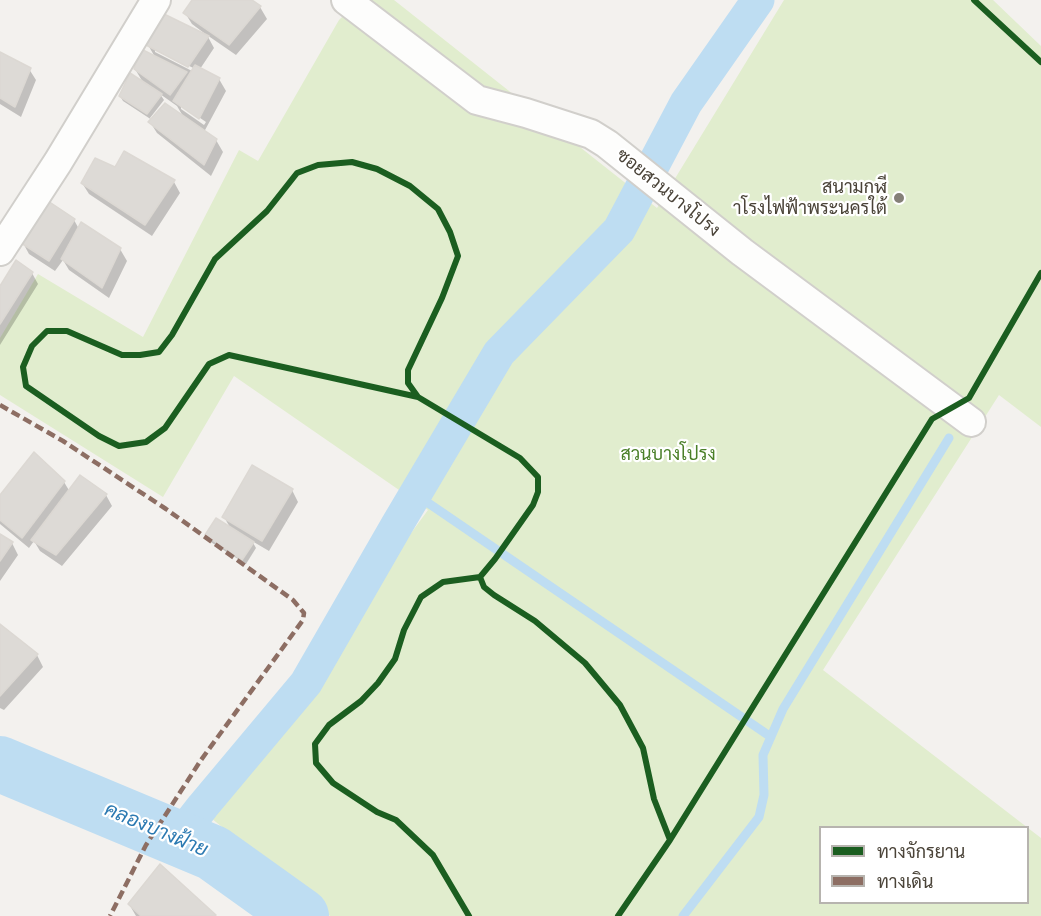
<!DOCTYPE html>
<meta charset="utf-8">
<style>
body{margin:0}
#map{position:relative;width:1041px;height:916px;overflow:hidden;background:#f3f1ee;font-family:Figtree,Sarabun,sans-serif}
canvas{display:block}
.legend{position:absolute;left:819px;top:826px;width:210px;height:78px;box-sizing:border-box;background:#fff;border:2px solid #b7b4af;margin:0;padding:8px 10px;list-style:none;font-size:18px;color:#4a4338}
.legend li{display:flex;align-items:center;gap:12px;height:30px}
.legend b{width:30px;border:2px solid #b7b4af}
</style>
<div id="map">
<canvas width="1041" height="916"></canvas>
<ul class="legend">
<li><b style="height:8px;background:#1b5e20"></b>ทางจักรยาน</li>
<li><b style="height:8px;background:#8d6e63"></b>ทางเดิน</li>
</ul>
</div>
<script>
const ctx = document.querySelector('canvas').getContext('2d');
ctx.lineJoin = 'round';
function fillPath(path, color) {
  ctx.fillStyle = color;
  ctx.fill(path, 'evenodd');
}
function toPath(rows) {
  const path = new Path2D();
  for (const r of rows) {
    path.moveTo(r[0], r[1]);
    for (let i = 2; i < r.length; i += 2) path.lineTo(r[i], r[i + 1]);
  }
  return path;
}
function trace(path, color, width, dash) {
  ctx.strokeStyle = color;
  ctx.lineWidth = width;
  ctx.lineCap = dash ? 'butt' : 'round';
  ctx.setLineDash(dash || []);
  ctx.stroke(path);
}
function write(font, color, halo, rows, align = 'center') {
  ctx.font = font + ' Figtree,Sarabun,sans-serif';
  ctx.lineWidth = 4.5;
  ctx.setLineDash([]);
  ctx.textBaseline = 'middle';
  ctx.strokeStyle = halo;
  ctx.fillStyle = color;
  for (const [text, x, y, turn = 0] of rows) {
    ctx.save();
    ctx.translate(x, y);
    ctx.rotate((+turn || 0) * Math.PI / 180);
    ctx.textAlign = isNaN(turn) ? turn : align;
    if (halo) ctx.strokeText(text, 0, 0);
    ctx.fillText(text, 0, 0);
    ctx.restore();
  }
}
const green = toPath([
 [359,0,394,0,657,208,784,0,993,0,1041,46,1041,427,999,395,823,670,1041,838,1041,916,330,916,205,813,428,510,234,376,163,497,0,395,0,338,38,274,143,337,239,150,258,161,339,20],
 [820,828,1028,828,1028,902,820,902]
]);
const shadow = toPath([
 [194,0,249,0,260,7,267,19,236,55,207,35,214,48,200,69,219,79,226,91,204,132,216,140,223,152,211,176,157,133,150,122,184,118,177,106,160,94,164,100,150,118,152,120,123,101,120,96,144,84,135,69,155,57,148,45,203,35,204,33,192,24,185,13],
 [155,48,195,69,194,72,155,52],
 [181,105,206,122,204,125,181,109],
 [0,53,29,69,36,80,21,117,0,104],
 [115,168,174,182,180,193,152,236,89,194,82,183],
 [74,220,79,229,120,249,127,261,109,298,69,270,63,260,55,271,29,254,23,243],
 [32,273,38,284,0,345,0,289],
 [64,482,70,492,106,495,112,506,62,566,40,551,34,541,29,548,0,524,0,497],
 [292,490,298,502,269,551,252,541,256,548,246,564,209,541,206,536,231,529,224,517],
 [0,536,12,543,18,555,0,581],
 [0,626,37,655,43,667,4,710,0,708],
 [160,866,215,916,136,916,129,904]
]);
const stream = toPath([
 [415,494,771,737],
 [683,916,759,817,764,795,763,755,783,709,949,438]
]);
const canal = toPath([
 [178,838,203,806,306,683,397,525,499,353,619,230,686,103,758,0]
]);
const river = toPath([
 [0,764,213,853,301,916]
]);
const building = toPath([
 [192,0,252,0,261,6,229,45,183,13,192,0],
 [162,13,209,36,188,67,146,45,162,13],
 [141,49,187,72,170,95,134,69,141,49],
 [0,52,31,68,15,107,0,98,0,52],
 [195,65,220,78,199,119,173,101,195,65],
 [130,73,162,94,147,114,119,96,130,73],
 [165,103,217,139,204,165,148,122,165,103],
 [124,151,175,180,145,225,81,183,95,158,115,167,124,151],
 [48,201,75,219,49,261,21,243,48,201],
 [81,222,121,248,102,288,61,259,81,222],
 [16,260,33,272,0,324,0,286,16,260],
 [34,452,65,481,22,538,0,520,0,495,34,452],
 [252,465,293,489,262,541,222,517,252,465],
 [80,475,107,494,56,555,31,540,80,475],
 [216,518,254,542,242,560,205,535,216,518],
 [0,534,13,542,0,561,0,534],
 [0,624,38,654,0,696,0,624],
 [160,864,216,915,215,916,141,916,128,904,160,864]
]);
const minor = toPath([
 [346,0,477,100,526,113,591,134,607,144,742,252,971,422],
 [0,251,58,162,156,0]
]);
const quiet = toPath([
 [0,405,63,441,166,509,293,600,304,613,303,620,201,760,146,845,110,916]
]);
const cycleway = toPath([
 [974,0,1041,62],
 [418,397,408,383,408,370,442,298,458,256,450,232,438,209,410,186,377,169,352,162,318,165,297,173,267,211,215,259,172,335,159,352,140,355,122,355,67,331,47,331,32,346,23,367,26,386,99,436,119,446,146,442,165,428,209,364,229,355,418,397,520,458,538,477,538,492,533,505,495,559,480,577],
 [670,840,932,419,969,398,1041,273],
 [469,916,433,855,396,820,377,812,333,783,316,763,315,744,329,725,361,701,378,683,395,659,404,630,421,597,443,582,480,577,484,587,494,595,535,621,585,663,620,705,643,748,654,799,670,840,618,916]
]);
const markers = [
 [899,198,6,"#858078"]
];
const poiNames = [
 ["สนามกฬี",887,188],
 ["าโรงไฟฟ้าพระนครใต้",887,209]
];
const streetNames = [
 ["ซอยสวนบางโปรง",668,193,39]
];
const parkNames = [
 ["สวนบางโปรง",668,455]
];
const waterNames = [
 ["คลองบางฝ้าย",156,830,23]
];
fillPath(green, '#e1edce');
fillPath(shadow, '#0003');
trace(stream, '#beddf2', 9);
trace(canal, '#beddf2', 33);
trace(river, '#beddf2', 56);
fillPath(building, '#dddad6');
trace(building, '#dcd8d3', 1.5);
trace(minor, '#d1cfcb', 32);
trace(minor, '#fdfdfc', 28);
trace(quiet, '#8d6e63', 4.5, [9, 4.5]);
trace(cycleway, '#1b5e20', 6);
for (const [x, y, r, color] of markers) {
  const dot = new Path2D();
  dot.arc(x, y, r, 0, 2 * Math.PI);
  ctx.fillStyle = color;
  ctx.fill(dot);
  trace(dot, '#fff', 2);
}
write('18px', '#4a4338', '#fff', poiNames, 'right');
write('18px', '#4a4338', '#fff', streetNames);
write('18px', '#4a7f28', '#fff', parkNames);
write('italic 20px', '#2c7ab2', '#fff', waterNames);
</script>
